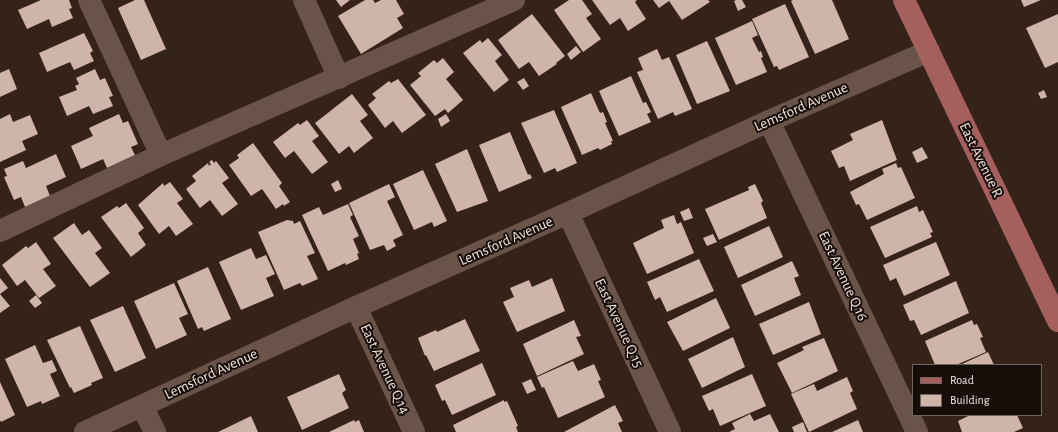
<!DOCTYPE html>
<style>
body{margin:0}
#map{position:relative;width:1058px;height:432px;overflow:hidden;background:#352219;font-family:"Alegreya Sans",sans-serif}
canvas{display:block}
.legend{position:absolute;left:912px;top:364px;width:130px;height:52px;box-sizing:border-box;background:#170e0a;border:1px solid #6f645f;margin:0;padding:5px 7px;list-style:none;font-size:12px;color:#f2e4de}
.legend li{display:flex;align-items:center;gap:8px;height:20px}
.legend b{width:20px;border:1px solid #6f645f}
</style>
<div id="map">
<canvas width="1058" height="432"></canvas>
<ul class="legend">
<li><b style="height:5px;background:#a55f5d"></b>Road</li>
<li><b style="height:11px;background:#cfb5a9"></b>Building</li>
</ul>
</div>
<script>
const ctx = document.querySelector('canvas').getContext('2d');
ctx.lineJoin = 'round';
function fillPath(path, color) {
  ctx.fillStyle = color;
  ctx.fill(path, 'evenodd');
}
function toPath(rows) {
  const path = new Path2D();
  for (const r of rows) {
    path.moveTo(r[0], r[1]);
    for (let i = 2; i < r.length; i += 2) path.lineTo(r[i], r[i + 1]);
  }
  return path;
}
function trace(path, color, width, dash) {
  ctx.strokeStyle = color;
  ctx.lineWidth = width;
  ctx.lineCap = dash ? 'butt' : 'round';
  ctx.setLineDash(dash || []);
  ctx.stroke(path);
}
function write(font, color, halo, rows, align = 'center') {
  ctx.font = font + ' "Alegreya Sans",sans-serif';
  ctx.lineWidth = 4;
  ctx.setLineDash([]);
  ctx.textBaseline = 'middle';
  ctx.strokeStyle = halo;
  ctx.fillStyle = color;
  for (const [text, x, y, turn = 0] of rows) {
    ctx.save();
    ctx.translate(x, y);
    ctx.rotate((+turn || 0) * Math.PI / 180);
    ctx.textAlign = isNaN(turn) ? turn : align;
    if (halo) ctx.strokeText(text, 0, 0);
    ctx.fillText(text, 0, 0);
    ctx.restore();
  }
}
const building = toPath([
 [41,0,69,0,72,8,69,9,73,18,52,27,49,19,27,29,18,10],
 [135,0,144,0,166,49,141,60,118,8],
 [336,0,350,0,341,7],
 [365,0,373,0,375,3,381,0,396,0,404,14,397,18,403,28,361,54,338,16],
 [569,0,582,0,592,14,586,18,601,39,583,52,554,10],
 [592,0,637,0,635,2,646,19,628,31,620,18,610,25],
 [653,0,708,0,710,2,682,20,669,1,659,8],
 [736,0,742,0,746,7,738,11,734,1],
 [793,0,832,0,849,39,815,54,791,1],
 [1021,0,1041,0,1024,7],
 [785,4,809,57,779,70,777,66,774,67,752,19],
 [532,14,565,56,556,63,557,64,539,76,529,62,519,69,498,40],
 [1058,14,1058,62,1045,68,1026,28],
 [752,21,758,35,752,38,759,52,761,51,763,57,761,58,767,72,736,85,715,38],
 [84,33,93,51,90,53,94,61,74,70,70,62,47,72,39,53],
 [488,38,502,55,495,61,509,80,494,92,463,53,480,40,482,43],
 [707,41,730,91,697,104,676,55],
 [576,46,581,52,571,60,567,54],
 [657,49,662,60,669,57,692,109,675,116,673,112,658,119,637,72,643,70,638,58],
 [443,58,454,72,446,79,463,100,448,113,445,109,435,116,410,85,421,76,418,73,434,60,437,63],
 [9,69,17,89,0,97,0,73],
 [95,69,100,80,105,78,113,96,109,97,113,106,93,114,89,106,67,116,59,97,77,90,75,86,79,84,76,78],
 [631,76,643,103,646,102,651,112,647,114,651,122,619,136,599,91],
 [524,78,529,86,523,90,517,82],
 [398,79,426,115,402,133,393,121,385,128,368,105,376,98,372,94,389,81,391,83],
 [1044,90,1047,97,1041,99,1038,93],
 [591,93,600,113,603,112,607,122,605,123,613,141,611,141,612,144,600,150,598,148,582,155,561,107],
 [352,94,368,115,360,121,373,138,354,153,349,146,339,154,315,123],
 [554,110,577,163,557,172,555,168,544,173,521,123],
 [10,114,13,122,30,115,38,134,22,141,26,150,0,162,0,119],
 [119,114,123,123,128,121,138,144,131,147,135,155,107,168,103,159,81,169,71,146,93,136,89,128],
 [446,114,450,121,441,127,438,119],
 [307,120,319,136,312,141,328,162,312,174,294,151,285,158,273,142,298,123,300,125],
 [882,120,897,160,850,181,844,166,839,168,831,151,853,140,850,134],
 [510,132,528,175,530,174,532,178,499,192,479,145],
 [253,143,282,183,279,186,290,202,284,206,283,204,276,209,262,189,251,196,229,165,239,158,237,155],
 [922,147,928,158,917,163,912,152],
 [467,149,488,201,457,212,435,164],
 [56,154,66,177,46,186,50,196,25,207,21,197,14,200,4,177,7,176,4,169,23,161,26,168],
 [212,160,214,163,216,161,229,178,222,183,238,204,222,216,210,200,200,208,186,189,196,181,192,176,208,163,209,166,211,164,209,162],
 [896,163,898,168,901,167,915,198,867,220,859,204,856,205,850,192,884,174,882,169],
 [423,170,447,221,434,227,432,222,414,230,393,184],
 [338,180,342,189,335,192,331,184],
 [170,182,183,199,177,203,193,224,176,236,169,226,159,234,138,205,163,183,164,186],
 [389,184,395,197,387,201,403,235,393,240,396,246,387,251,384,245,370,250,349,203],
 [755,184,763,201,761,203,767,218,719,240,705,209,749,190,748,187],
 [126,203,144,228,138,233,146,245,131,257,101,217,117,206,119,208],
 [348,204,353,215,350,217,359,236,353,239,359,253,357,254,359,259,346,265,345,263,328,271,302,215,319,207,323,215],
 [917,206,919,212,923,210,933,232,930,233,932,237,885,258,870,227],
 [689,208,693,218,684,221,680,212],
 [674,215,677,224,681,222,694,253,647,274,633,243,664,228,661,220],
 [287,220,293,221,294,224,300,221,315,253,307,256,318,279,302,286,300,283,284,290,258,232],
 [74,223,82,235,89,230,102,248,95,253,110,273,90,287,53,238],
 [769,226,783,257,738,278,724,247],
 [713,234,717,242,707,246,703,238],
 [36,242,51,264,43,269,56,286,39,298,25,280,17,286,2,265,26,246,28,248],
 [936,242,950,275,904,296,896,278,890,281,883,265],
 [251,248,256,259,266,255,275,274,266,278,274,296,241,310,219,262],
 [699,259,714,291,667,312,660,297,655,300,647,282],
 [792,261,799,276,794,278,801,295,755,316,741,285],
 [208,267,231,319,204,331,202,327,198,329,177,281],
 [0,278,8,288,0,294,10,306,0,313],
 [552,278,565,311,517,332,503,302,514,297,510,288,529,280,532,287],
 [956,281,969,313,921,335,914,320,910,321,903,305],
 [174,283,188,314,179,318,187,335,156,349,134,301],
 [36,295,42,303,35,308,29,301],
 [716,298,730,328,683,351,667,322],
 [809,302,821,334,773,355,759,324],
 [123,306,146,358,115,372,90,320],
 [465,319,480,351,434,371,426,355,425,356,418,338,436,330,437,332],
 [574,320,581,336,576,337,584,354,537,376,523,344],
 [972,320,974,325,977,324,983,337,980,338,986,352,956,365,935,365,925,341],
 [80,326,103,378,91,383,92,385,74,393,71,387,70,388,47,340],
 [733,337,745,367,702,388,688,359],
 [824,338,838,371,792,393,777,363,804,350,802,347],
 [35,345,43,363,52,360,57,371,50,374,60,396,42,404,41,401,27,407,5,359],
 [988,352,994,365,960,365],
 [573,361,578,371,594,364,601,380,598,381,605,397,558,418,544,387,542,388,537,377],
 [482,363,496,395,452,415,445,400,442,401,435,385],
 [339,374,346,390,342,393,349,408,302,430,287,397],
 [752,374,766,406,720,426,713,409,709,411,702,396],
 [847,377,853,391,850,393,857,409,809,432,791,394,814,384,817,391],
 [531,379,536,390,527,394,522,383],
 [0,382,15,415,1,422,0,420],
 [504,400,504,402,507,401,518,426,516,427,518,432,456,432,453,425],
 [615,405,623,421,618,423,622,432,564,432],
 [750,414,754,421,770,414,779,432,729,432,735,429,732,423],
 [970,415,1017,415,1023,428,1014,432,962,432,958,421],
 [251,416,258,432,218,432],
 [354,420,355,422,359,420,364,432,329,432],
 [858,420,863,432,832,432],
 [803,422,807,432,794,432,792,427]
]);
const minor = toPath([
 [89,0,161,155],
 [304,0,339,78],
 [769,121,917,432],
 [568,213,670,432],
 [0,231,161,155,514,0],
 [356,307,414,432],
 [142,406,155,432],
 [85,432,356,307,568,213,769,121,929,51]
]);
const major = toPath([
 [904,0,1058,321]
]);
const streetNames = [
 ["Lemsford Avenue",801,107,-24],
 ["East Avenue R",981,160,64],
 ["Lemsford Avenue",506,241,-24],
 ["East Avenue Q 16",843,276,65],
 ["East Avenue Q 15",619,323,65],
 ["East Avenue Q 14",385,369,65],
 ["Lemsford Avenue",211,374,-25]
];
fillPath(building, '#cfb5a9');
trace(minor, '#6a5449', 22);
trace(major, '#a55f5d', 22);
write('15px', '#f2e4de', '#170e0a', streetNames);
</script>
